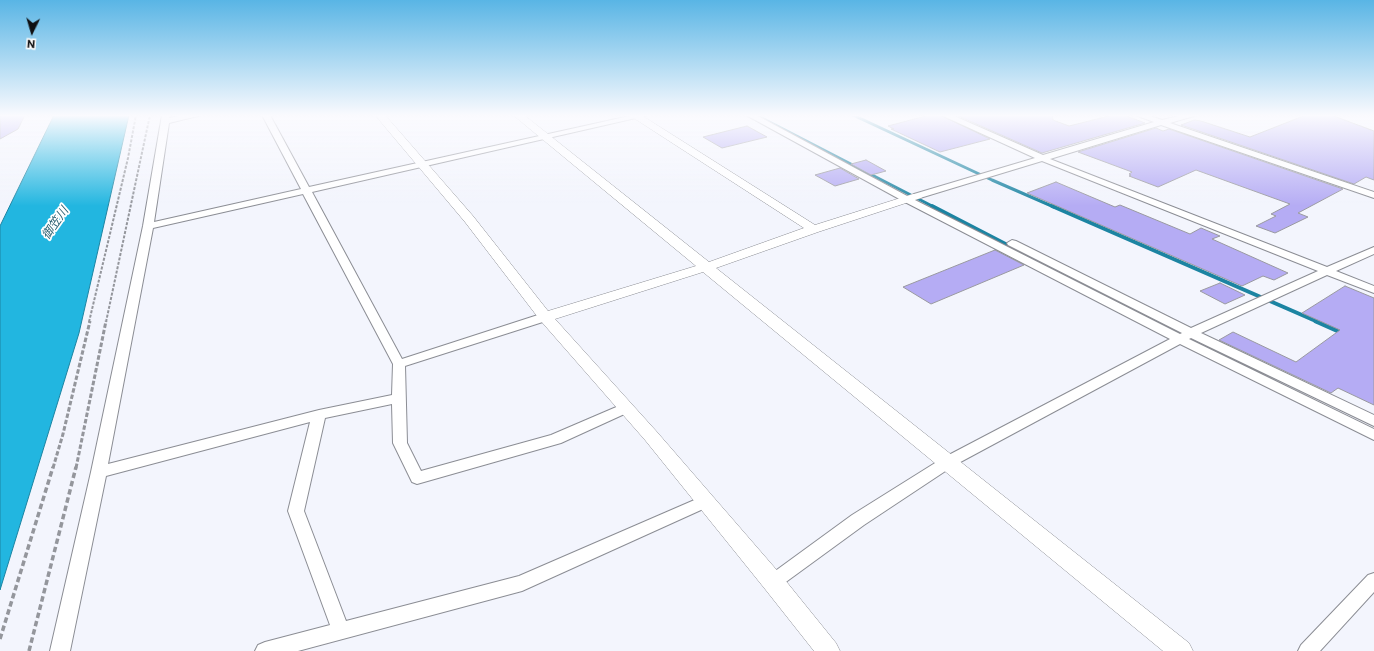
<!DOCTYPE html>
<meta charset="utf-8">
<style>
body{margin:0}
#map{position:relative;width:1374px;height:651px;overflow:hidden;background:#f3f5fd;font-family:Commissioner,sans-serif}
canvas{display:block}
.north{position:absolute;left:12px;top:12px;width:40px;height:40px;-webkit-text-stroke:3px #fff;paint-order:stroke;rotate:185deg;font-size:11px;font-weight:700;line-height:16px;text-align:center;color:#0f1013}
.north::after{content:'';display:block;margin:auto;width:14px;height:18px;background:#0f1013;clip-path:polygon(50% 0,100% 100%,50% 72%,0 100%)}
</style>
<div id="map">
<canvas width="1374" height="651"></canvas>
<div class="north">N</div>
</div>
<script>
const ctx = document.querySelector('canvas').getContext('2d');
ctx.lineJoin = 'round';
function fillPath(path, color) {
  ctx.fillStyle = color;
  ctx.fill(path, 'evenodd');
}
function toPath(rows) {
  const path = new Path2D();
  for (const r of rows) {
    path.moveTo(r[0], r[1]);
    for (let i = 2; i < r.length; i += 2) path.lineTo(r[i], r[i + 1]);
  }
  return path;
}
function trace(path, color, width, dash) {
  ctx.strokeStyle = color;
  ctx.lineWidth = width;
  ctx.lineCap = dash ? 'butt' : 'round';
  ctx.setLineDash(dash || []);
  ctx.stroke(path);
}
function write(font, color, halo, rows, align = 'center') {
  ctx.font = font + ' Commissioner,"Noto Sans JP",sans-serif';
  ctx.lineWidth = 3.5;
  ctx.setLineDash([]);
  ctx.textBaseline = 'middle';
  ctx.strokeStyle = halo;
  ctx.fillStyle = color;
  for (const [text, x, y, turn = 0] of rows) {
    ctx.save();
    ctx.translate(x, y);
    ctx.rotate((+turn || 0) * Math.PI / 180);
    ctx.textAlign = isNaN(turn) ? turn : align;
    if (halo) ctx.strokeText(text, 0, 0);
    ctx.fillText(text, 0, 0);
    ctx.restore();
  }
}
const water = toPath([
 [54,115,129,115,79,333,0,590,0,226,54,115]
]);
const streamFar2 = toPath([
 [756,115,934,207],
 [853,115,992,180,1054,207]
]);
const streamFar1 = toPath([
 [932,206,1131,309],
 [1052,206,1318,322]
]);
const stream = toPath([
 [1316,321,1343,333]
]);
const building = toPath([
 [0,115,25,115,18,129,0,139,0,115],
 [929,115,940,115,990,139,940,152,891,129,894,129,888,126,929,115],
 [956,115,1052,115,1053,120,1069,126,1113,115,1124,115,1145,123,1042,153,956,115],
 [1306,115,1331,115,1374,131,1374,180,1366,177,1354,184,1181,125,1194,120,1201,121,1250,137,1306,115],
 [747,126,767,137,722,148,703,137,747,126],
 [1156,128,1163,131,1169,129,1343,189,1298,213,1308,217,1275,233,1256,226,1276,216,1271,214,1290,204,1196,170,1158,187,1129,176,1131,175,1129,174,1132,172,1078,152,1156,128],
 [866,160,886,171,871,175,851,164,866,160],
 [840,168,859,179,835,186,815,175,840,168],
 [1056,182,1115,207,1120,205,1190,234,1201,228,1220,236,1212,239,1288,273,1274,280,1263,276,1242,286,1027,193,1056,182],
 [995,250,1024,265,931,304,903,287,995,250],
 [1220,283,1245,295,1225,304,1200,291,1220,283],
 [1345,286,1374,298,1374,405,1338,388,1331,393,1219,340,1233,332,1296,362,1340,330,1302,313,1345,286]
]);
const pathFar2 = toPath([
 [89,322,128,158,136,115],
 [106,322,150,115]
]);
const pathFar1 = toPath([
 [53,468,63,434,90,321],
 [76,468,106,321]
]);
const path = toPath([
 [0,639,53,467],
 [29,651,76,467]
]);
const minor = toPath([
 [162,115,170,115,169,118,184,115,202,115,169,123,154,222,301,189,262,115,270,115,309,187,634,115,649,115,312,192,402,359,541,314,545,313,549,314,551,317,549,320,405,366,407,443,421,471,551,435,621,405,626,403,631,405,633,408,631,411,561,443,417,484,412,482,393,443,392,404,325,418,304,511,346,621,519,576,706,495,712,497,714,501,712,505,522,591,298,651,255,651,258,645,265,642,330,625,288,511,310,422,106,476,70,651,50,651,91,472,143,226,162,115],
 [303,194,393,364,392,395,319,410,108,464,153,228,303,194],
 [746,115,756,115,909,197,1180,334,1182,333,1008,245,1007,243,1012,240,1016,241,1191,328,1318,271,1042,161,920,198,914,198,912,196,914,194,1035,158,941,115,952,115,1043,155,1154,122,1135,115,1147,115,1162,120,1183,115,1197,115,1170,123,1374,192,1374,198,1161,125,1050,159,1327,267,1374,247,1374,254,1336,271,1374,286,1374,293,1327,275,1201,333,1374,415,1374,426,1191,338,1189,339,1374,429,1374,440,1180,344,953,466,864,525,779,587,773,590,767,587,764,582,767,577,852,515,943,458,1170,339,903,201,746,115],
 [1374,573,1374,592,1320,651,1298,651,1301,645,1368,575,1374,573]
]);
const tertiary = toPath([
 [375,115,385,115,473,216,548,311,696,266,513,115,524,115,709,262,804,228,629,115,641,115,815,225,913,194,921,194,923,196,921,198,818,232,716,268,1189,643,1193,651,1163,651,703,272,555,319,657,432,781,575,836,643,840,651,814,651,765,589,645,440,540,320,465,222,375,115]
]);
const waterNames = [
 ["御笠川",55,223,-55]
];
fillPath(water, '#22b6e0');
trace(water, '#1c84a2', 1);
trace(streamFar2, '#1c84a2', 3);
trace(streamFar1, '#1c84a2', 4);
trace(stream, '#1c84a2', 5);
fillPath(building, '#b5acf4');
trace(building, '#9999a0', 1);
trace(minor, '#8b8d94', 2);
trace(tertiary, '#8b8d94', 1);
trace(pathFar2, '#94969c', 2, [3, 1.5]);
trace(pathFar1, '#94969c', 3, [4.5, 2]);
trace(path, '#94969c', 3.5, [5.5, 3]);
fillPath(minor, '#fff');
fillPath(tertiary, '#fff');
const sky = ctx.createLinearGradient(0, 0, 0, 206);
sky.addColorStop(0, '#59b5e5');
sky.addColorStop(0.56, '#fafafe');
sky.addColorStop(1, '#fafafe00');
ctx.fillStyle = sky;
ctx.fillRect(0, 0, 1374, 206);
write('italic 12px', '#2a5f71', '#fff', waterNames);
</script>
